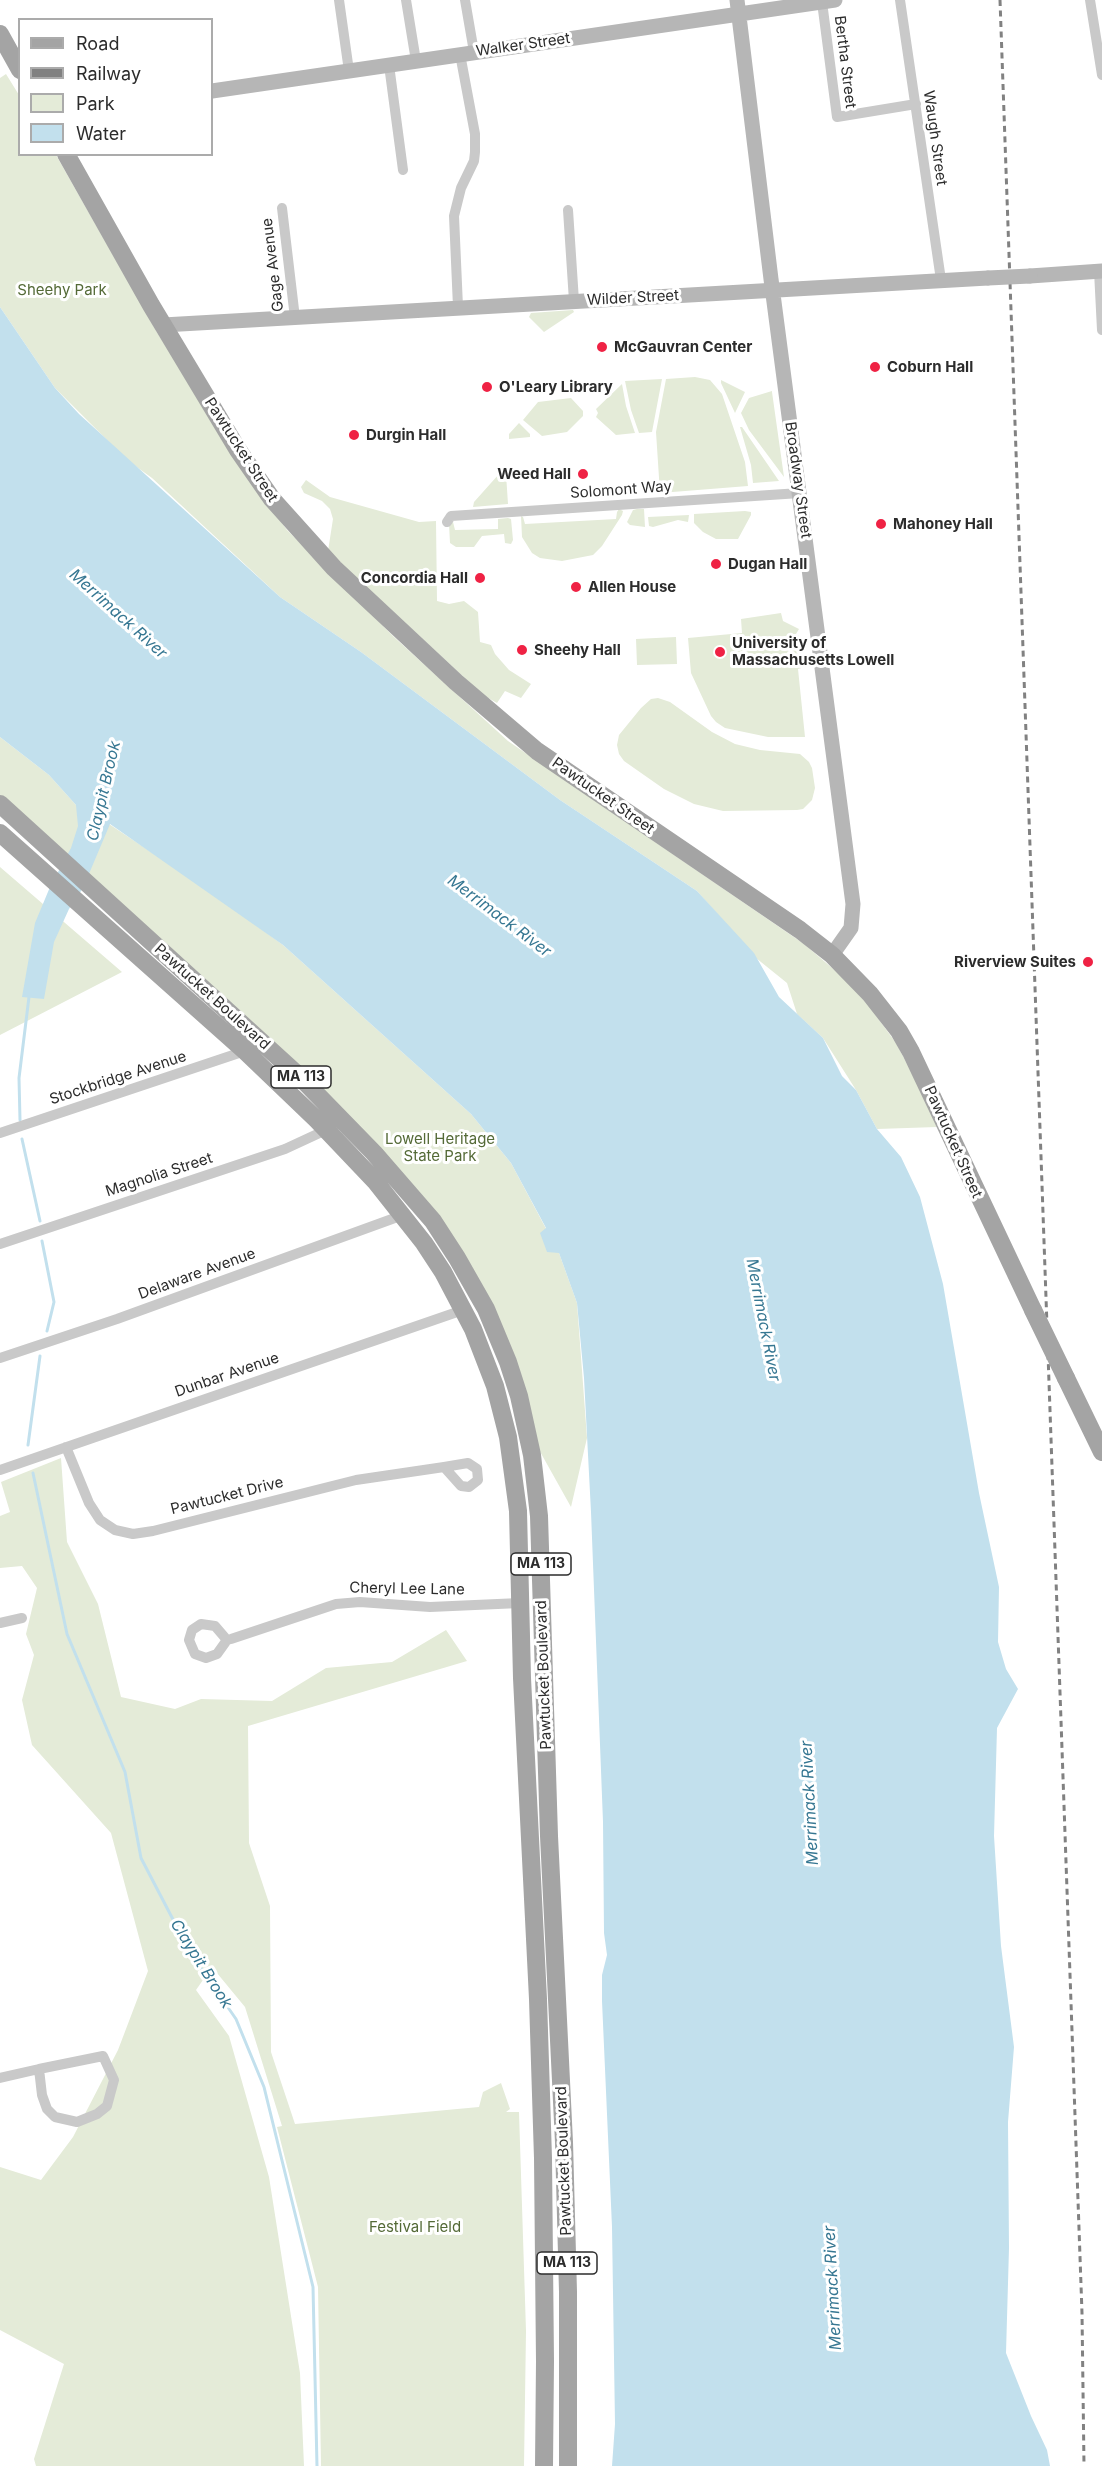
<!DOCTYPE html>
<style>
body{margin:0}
#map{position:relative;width:1102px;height:2466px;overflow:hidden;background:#fff;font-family:Inter,sans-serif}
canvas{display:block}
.legend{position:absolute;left:18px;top:18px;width:195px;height:138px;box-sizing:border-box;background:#fff;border:2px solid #ababab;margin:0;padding:8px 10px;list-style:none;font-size:18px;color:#2c2c2c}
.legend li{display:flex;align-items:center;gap:12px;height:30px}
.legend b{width:30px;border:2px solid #ababab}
</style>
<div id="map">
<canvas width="1102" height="2466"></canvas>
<ul class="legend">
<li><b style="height:8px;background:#a4a4a4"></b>Road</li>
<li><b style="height:8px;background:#818181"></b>Railway</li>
<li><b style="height:16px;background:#e4ebd8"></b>Park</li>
<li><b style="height:16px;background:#c2e0ed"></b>Water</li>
</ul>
</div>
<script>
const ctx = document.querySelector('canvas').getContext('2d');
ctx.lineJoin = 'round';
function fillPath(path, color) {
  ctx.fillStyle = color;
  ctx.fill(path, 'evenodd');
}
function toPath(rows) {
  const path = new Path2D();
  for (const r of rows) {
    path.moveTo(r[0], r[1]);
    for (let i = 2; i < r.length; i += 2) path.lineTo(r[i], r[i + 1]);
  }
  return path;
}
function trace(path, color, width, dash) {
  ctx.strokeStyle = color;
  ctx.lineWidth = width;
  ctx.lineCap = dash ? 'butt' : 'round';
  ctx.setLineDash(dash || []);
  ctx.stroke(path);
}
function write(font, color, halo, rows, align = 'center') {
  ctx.font = font + ' Inter,sans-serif';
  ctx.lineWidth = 6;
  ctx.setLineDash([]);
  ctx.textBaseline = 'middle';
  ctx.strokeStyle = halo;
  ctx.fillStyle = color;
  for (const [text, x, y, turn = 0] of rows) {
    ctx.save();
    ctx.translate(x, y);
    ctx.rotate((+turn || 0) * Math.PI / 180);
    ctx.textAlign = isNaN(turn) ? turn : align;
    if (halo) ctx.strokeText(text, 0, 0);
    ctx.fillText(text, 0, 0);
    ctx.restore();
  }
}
const green = toPath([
 [6,74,19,95,20,154,56,155,158,334,253,483,287,530,394,637,508,741,804,944,845,979,869,1006,896,1043,923,1094,937,1127,877,1129,856,1090,823,1038,797,1014,787,983,756,958,697,891,560,800,361,652,280,597,152,478,127,460,55,388,0,307,0,78],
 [573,310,574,312,544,332,529,317,531,313],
 [695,377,710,380,722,394,745,462,748,486,660,493,656,432,666,379],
 [662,379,652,432,639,433,631,410,625,381],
 [721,380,745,392,735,413,721,383],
 [622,384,626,406,635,433,616,435,596,417,598,413,596,409],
 [772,391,772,392,784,477,749,430,741,413,749,398],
 [571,398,583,411,583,416,567,432,542,436,523,420,538,402],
 [519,423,530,434,530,437,509,439,509,434],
 [740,427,742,427,779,481,753,483,751,465],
 [499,474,506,474,508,504,473,507,474,502],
 [306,480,330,497,419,522,436,521,437,601,449,604,464,601,478,612,480,642,491,645,495,654,509,670,531,684,521,698,505,691,497,703,483,695,328,551,333,519,330,509,322,501,304,493,301,487],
 [619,509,623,511,622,515,602,546,593,555,562,561,540,558,532,553,522,537,521,516,523,517,525,524,616,519,617,512],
 [637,509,644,509,645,527,630,525,627,522,633,510],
 [745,511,751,512,751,515,738,539,716,539,703,532,694,523,694,514],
 [689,515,688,522,678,520,653,527,649,526,648,517],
 [508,518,511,519,513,540,511,544,505,543,504,534,482,536,474,547,456,547,450,543,449,524,453,522,455,530,498,529,498,519],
 [781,613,783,621,799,629,796,634,801,637,805,667,798,669,805,737,768,737,725,728,716,722,711,716,691,673,688,638,742,633,741,619],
 [676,637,677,664,637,665,636,639],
 [658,698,670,702,712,732,735,744,760,750,800,754,809,762,812,768,815,788,812,800,803,809,797,810,723,811,694,804,664,789,624,761,619,754,617,745,619,735,641,708,651,699],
 [0,737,49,775,76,805,109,824,208,890,283,945,471,1114,511,1163,559,1253,577,1303,587,1438,571,1507,538,1448,447,1227,156,937,0,795],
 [0,867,122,972,0,1035],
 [61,1458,67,1542,98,1604,121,1697,175,1709,201,1699,272,1701,326,1668,392,1662,446,1630,467,1661,248,1726,249,1843,270,1906,271,2052,295,2124,479,2107,483,2092,501,2083,510,2109,506,2112,519,2112,526,2331,524,2466,321,2466,318,2287,277,2127,282,2126,245,2007,212,1967,196,1990,229,2036,269,2177,300,2373,304,2466,36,2466,34,2459,64,2364,0,2330,0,2167,41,2180,73,2137,118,2050,148,1971,111,1833,32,1745,22,1700,34,1655,26,1634,37,1588,22,1566,0,1568,0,1516,10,1512,1,1482]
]);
const water = toPath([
 [0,307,55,388,79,414,280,597,361,652,560,800,697,891,754,953,779,997,823,1038,842,1076,856,1090,877,1129,901,1157,920,1197,943,1284,979,1493,999,1587,998,1642,1006,1669,1018,1689,997,1728,994,1836,1001,1946,1014,2047,1008,2122,1009,2248,1006,2353,1031,2416,1047,2450,1050,2466,612,2466,615,2424,612,2227,602,2001,602,1975,607,1955,604,1933,603,1822,591,1512,584,1378,577,1303,559,1253,547,1252,540,1233,546,1228,511,1163,471,1114,283,945,110,824,83,888,69,909,54,942,44,999,22,997,35,923,50,887,71,848,78,826,76,805,49,775,0,737]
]);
const stream = toPath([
 [20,1120,19,1078,29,997],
 [22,1139,40,1221],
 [42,1241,54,1302,47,1331],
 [28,1445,40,1356],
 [33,1473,67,1634,125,1772,141,1858,191,1954,236,2019,264,2087,313,2287,317,2466]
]);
const street = toPath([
 [339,0,349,71],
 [406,0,416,61],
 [465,0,474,52],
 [900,0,941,280],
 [1090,0,1102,75],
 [822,2,837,117,916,104],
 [389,65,403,170],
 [282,208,295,318],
 [568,210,574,301],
 [1099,271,1102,330],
 [458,307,454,216,461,188,474,161,475,152,475,134,460,54],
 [447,522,451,516,800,493],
 [0,1133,245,1051],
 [0,1244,285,1149,326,1130],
 [0,1358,117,1319,403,1215],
 [66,1447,89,1503,100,1520,115,1530,133,1534,153,1531,356,1480,444,1467,468,1463,477,1469,478,1480,469,1487,461,1486,444,1467],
 [0,1470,463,1310],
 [0,1623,22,1618],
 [227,1640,217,1654,206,1658,195,1654,189,1640,192,1630,201,1624,215,1626,227,1640,231,1639,336,1604,360,1602,430,1607,520,1603],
 [0,2078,39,2069,103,2056,114,2080,107,2106,97,2114,77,2122,55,2117,47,2109,42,2095,39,2069]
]);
const secondary = toPath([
 [737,0,771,279,853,904,851,928,832,955],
 [212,91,835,0],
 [1030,276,1102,271],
 [163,325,988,278]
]);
const primary = toPath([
 [0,34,20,70],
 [66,154,151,305,238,450,272,499,334,568,456,682,537,751,800,930,832,955,870,994,899,1031,911,1052,1033,1310],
 [0,804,300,1077,374,1153,433,1221,457,1258,486,1309,508,1362,519,1396,532,1455,539,1516,549,1836,564,2142,568,2292,568,2466],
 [0,833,245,1051,317,1120,375,1181,424,1243,443,1272,473,1329,495,1386,508,1437,518,1511,522,1678,538,1999,543,2158,545,2361,544,2466],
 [1066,1378,1102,1452]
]);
const rail = toPath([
 [1000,0,1082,2313,1084,2466]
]);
const secondaryBridge = toPath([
 [988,278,1030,276]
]);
const primaryBridge = toPath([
 [1033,1310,1066,1378]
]);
const markers = [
 [602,347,6,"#ef2244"],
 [875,367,6,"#ef2244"],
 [487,387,6,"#ef2244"],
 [354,435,6,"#ef2244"],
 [583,474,6,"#ef2244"],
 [881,524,6,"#ef2244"],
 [716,564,6,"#ef2244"],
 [480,578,6,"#ef2244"],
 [576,587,6,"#ef2244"],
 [522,650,6,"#ef2244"],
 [720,652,6,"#ef2244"],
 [1088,962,6,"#ef2244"]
];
const shields = [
 [301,1077,60],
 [541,1564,60],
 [567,2263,60]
];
const shieldNames = [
 ["MA 113",301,1077],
 ["MA 113",541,1564],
 ["MA 113",567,2263]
];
const streetNames = [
 ["Walker Street",523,45,-8],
 ["Bertha Street",845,62,83],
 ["Waugh Street",935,138,82],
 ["Gage Avenue",273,265,-97],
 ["Wilder Street",633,298,-3],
 ["Pawtucket Street",241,450,57],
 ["Broadway Street",798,480,82],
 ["Solomont Way",621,490,-4],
 ["Pawtucket Street",603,796,35],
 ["Pawtucket Boulevard",212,997,42],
 ["Stockbridge Avenue",118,1078,-18],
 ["Pawtucket Street",953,1142,66],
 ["Magnolia Street",159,1175,-18],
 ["Delaware Avenue",197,1274,-20],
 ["Dunbar Avenue",227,1375,-19],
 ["Pawtucket Drive",227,1496,-14],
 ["Cheryl Lee Lane",407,1589,1],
 ["Pawtucket Boulevard",544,1675,-92],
 ["Pawtucket Boulevard",564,2161,-92]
];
const parkNames = [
 ["Sheehy Park",62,290],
 ["Lowell Heritage",440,1139],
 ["State Park",440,1156],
 ["Festival Field",415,2227]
];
const poiNames = [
 ["McGauvran Center",614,347],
 ["Coburn Hall",887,367],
 ["O'Leary Library",499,387],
 ["Durgin Hall",366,435],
 ["Weed Hall",571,474,"right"],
 ["Mahoney Hall",893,524],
 ["Dugan Hall",728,564],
 ["Concordia Hall",468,578,"right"],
 ["Allen House",588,587],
 ["University of",732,643],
 ["Massachusetts Lowell",732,660],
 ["Sheehy Hall",534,650],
 ["Riverview Suites",1076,962,"right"]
];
const waterNames = [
 ["Merrimack River",118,614,42],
 ["Claypit Brook",104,791,-77],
 ["Merrimack River",499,916,37],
 ["Merrimack River",763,1320,79],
 ["Merrimack River",810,1803,-93],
 ["Claypit Brook",201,1964,58],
 ["Merrimack River",833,2288,-93]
];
fillPath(green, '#e4ebd8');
fillPath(water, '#c2e0ed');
trace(stream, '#c2e0ed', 3);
trace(street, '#c9c9c9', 10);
trace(secondary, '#b6b6b6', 15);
trace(primary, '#a4a4a4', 18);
trace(rail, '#818181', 3, [6, 4.5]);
trace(secondaryBridge, '#b6b6b6', 15);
trace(primaryBridge, '#a4a4a4', 18);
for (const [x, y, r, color] of markers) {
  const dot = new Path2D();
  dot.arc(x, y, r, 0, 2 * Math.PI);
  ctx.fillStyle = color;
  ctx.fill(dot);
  trace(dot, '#fff', 2);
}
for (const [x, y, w] of shields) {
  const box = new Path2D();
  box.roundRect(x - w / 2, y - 11, w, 22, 4.5);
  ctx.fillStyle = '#fff';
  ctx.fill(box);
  trace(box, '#2c2c2c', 1.5);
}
write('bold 14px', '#2c2c2c', null, shieldNames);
write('15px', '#2c2c2c', '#fff', streetNames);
write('15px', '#546a37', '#fff', parkNames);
write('bold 15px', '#2c2c2c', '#fff', poiNames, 'left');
write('italic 16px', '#367792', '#fff', waterNames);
</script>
